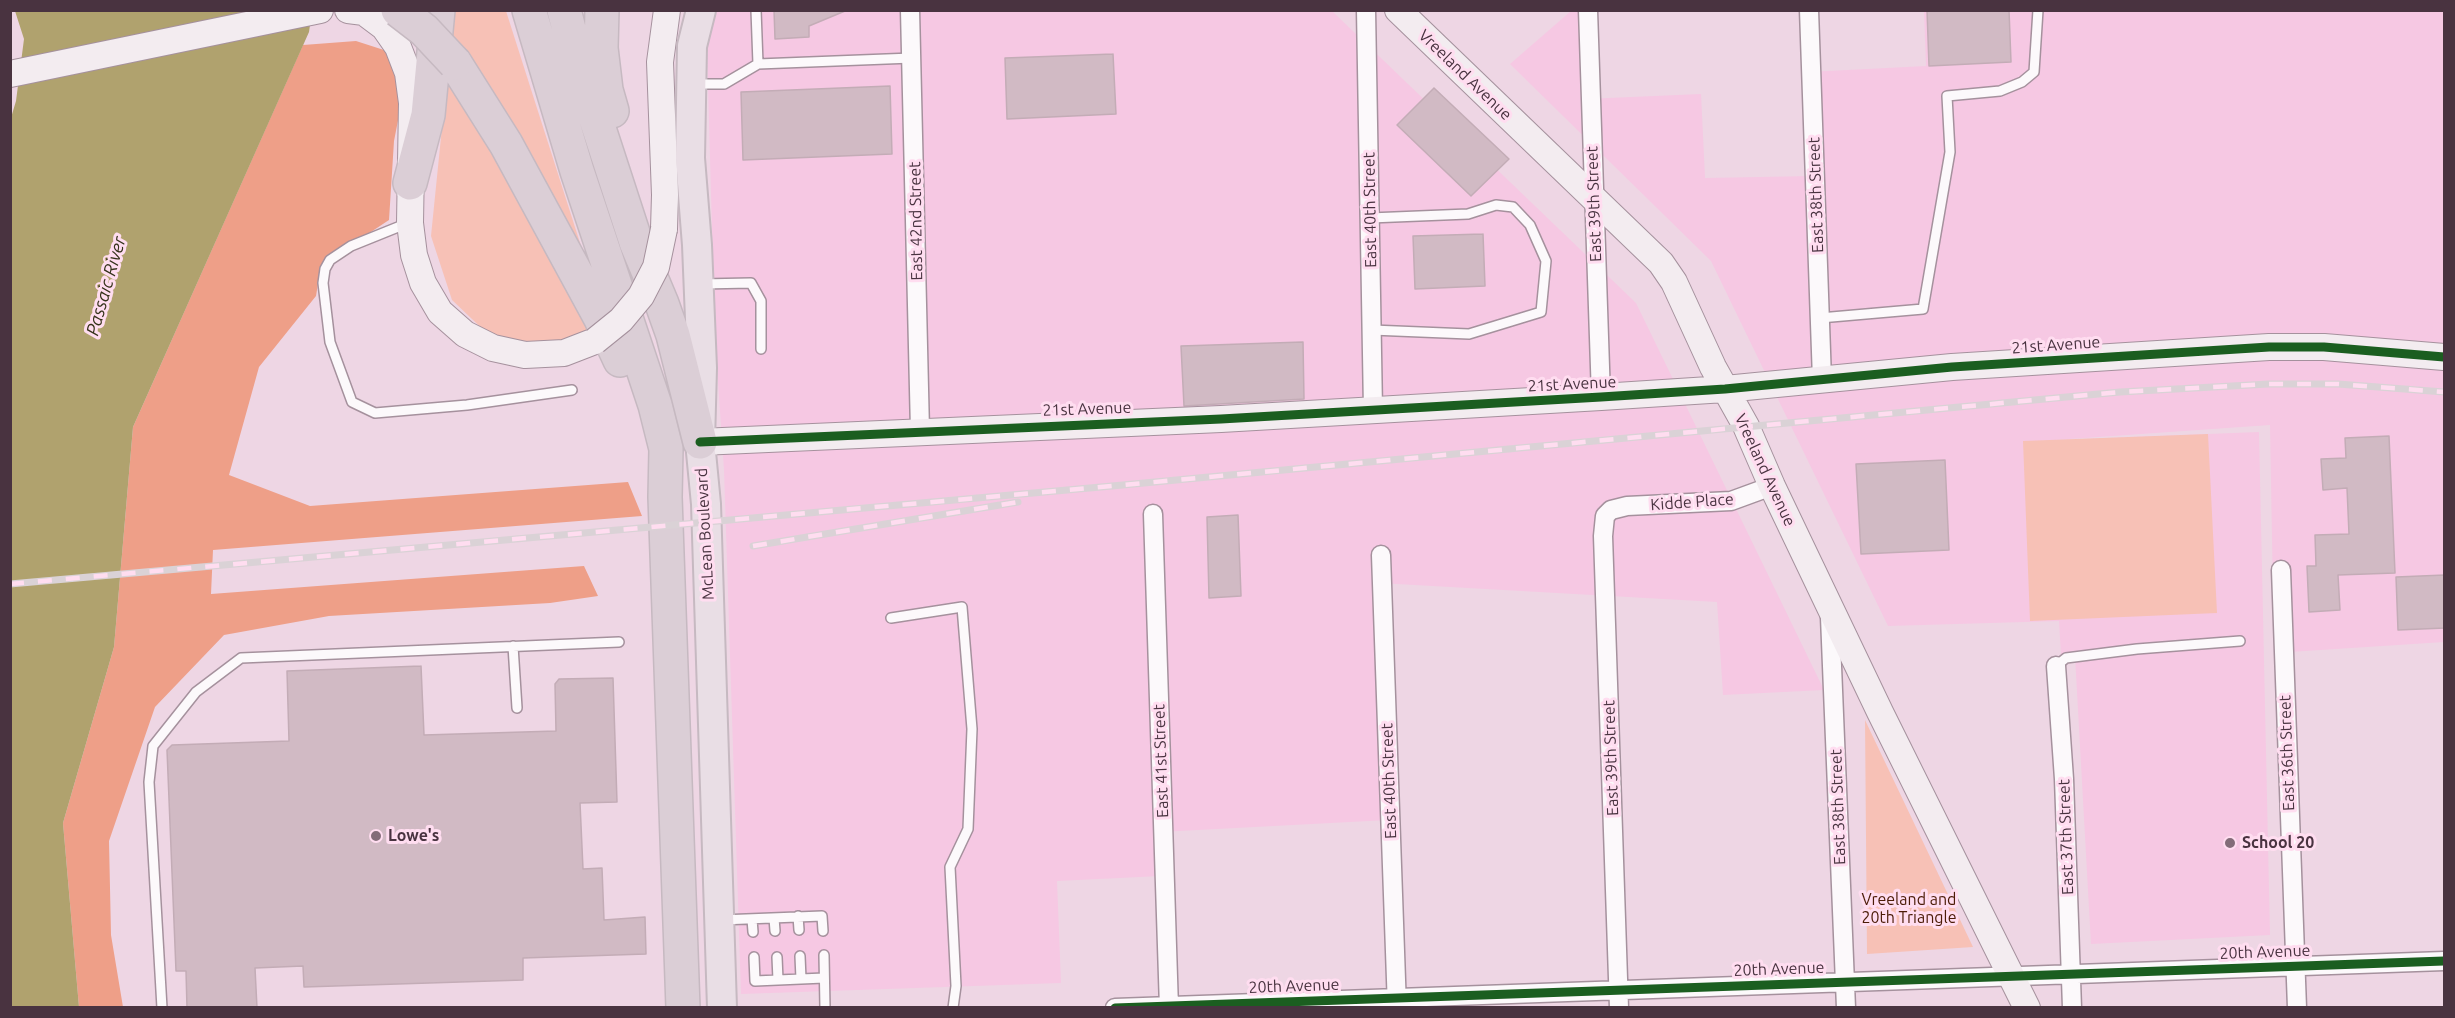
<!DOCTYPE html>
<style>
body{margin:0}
#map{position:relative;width:2455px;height:1018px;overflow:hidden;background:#eed6e4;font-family:Ubuntu,sans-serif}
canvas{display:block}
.frame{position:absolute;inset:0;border:12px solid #493340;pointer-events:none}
</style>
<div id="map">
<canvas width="2455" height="1018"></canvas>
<div class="frame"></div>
</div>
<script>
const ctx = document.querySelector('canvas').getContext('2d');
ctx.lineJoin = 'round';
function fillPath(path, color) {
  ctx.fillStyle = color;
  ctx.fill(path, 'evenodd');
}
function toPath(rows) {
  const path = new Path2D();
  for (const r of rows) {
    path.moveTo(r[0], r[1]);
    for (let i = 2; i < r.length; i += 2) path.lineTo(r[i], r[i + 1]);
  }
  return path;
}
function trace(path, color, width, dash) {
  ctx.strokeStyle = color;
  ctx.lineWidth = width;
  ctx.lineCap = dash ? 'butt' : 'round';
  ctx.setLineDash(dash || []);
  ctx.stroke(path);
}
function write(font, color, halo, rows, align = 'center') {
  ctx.font = font + ' Ubuntu,sans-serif';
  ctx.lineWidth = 6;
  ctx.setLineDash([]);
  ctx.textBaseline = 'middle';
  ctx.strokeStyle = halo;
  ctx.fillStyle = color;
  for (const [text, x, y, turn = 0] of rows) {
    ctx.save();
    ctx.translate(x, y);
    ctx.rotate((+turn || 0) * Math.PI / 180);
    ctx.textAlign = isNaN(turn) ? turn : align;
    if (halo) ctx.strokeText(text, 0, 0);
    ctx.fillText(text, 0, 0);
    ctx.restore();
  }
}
const built = toPath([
 [708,10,1332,11,1636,303,1824,690,1723,695,1717,602,1379,583,1388,820,1160,832,1161,876,1057,881,1061,983,741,994,724,470,715,338,706,13],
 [1571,11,1582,11,1585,99,1701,94,1705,178,1813,176,1808,72,1926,66,1924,11,2444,11,2444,642,2274,653,2270,425,2055,440,2259,432,2270,935,2091,944,2075,656,2061,655,2059,621,1888,626,1711,261,1510,64]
]);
const green = toPath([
 [451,11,506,11,581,246,450,32],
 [447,78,535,213,598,328,559,343,493,339,452,300,431,236],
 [2208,434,2217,613,2030,621,2023,441],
 [1865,720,1973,947,1867,954]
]);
const forest = toPath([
 [356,41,387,51,402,100,394,141,389,220,321,265,316,296,259,367,229,475,310,506,628,482,642,516,213,550,211,594,584,566,598,596,550,603,329,616,224,635,155,707,109,841,111,935,123,1007,79,1007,63,823,114,647,133,427,303,45]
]);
const water = toPath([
 [15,11,312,11,309,32,133,427,114,647,63,823,79,1007,11,1008,10,121,16,101,24,39]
]);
const building = toPath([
 [774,10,845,10,845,11,809,26,809,37,775,39,774,10],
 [1927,10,2009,10,2011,62,1929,66,1927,10],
 [1113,54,1116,114,1007,119,1005,58,1113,54],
 [890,86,892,154,743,160,741,92,890,86],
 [1434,88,1509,159,1471,196,1397,125,1434,88],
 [1483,234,1485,286,1415,289,1413,236,1483,234],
 [1303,342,1304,399,1184,406,1181,346,1303,342],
 [2389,436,2395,573,2338,575,2340,610,2309,612,2307,566,2316,566,2315,535,2349,534,2347,488,2323,490,2321,459,2346,458,2345,438,2389,436],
 [1945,460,1949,550,1861,554,1856,464,1945,460],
 [1238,515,1241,596,1209,598,1207,517,1238,515],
 [2445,575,2445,628,2398,630,2396,577,2445,575],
 [421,666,424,735,556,731,555,684,559,679,613,678,617,802,580,803,583,869,602,868,604,920,645,917,646,954,523,958,523,980,304,987,303,966,255,968,257,1008,187,1008,186,971,176,971,167,750,172,745,289,741,287,671,421,666]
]);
const lane = toPath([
 [756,10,758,64],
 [693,84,724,84,758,64,912,58],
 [1370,218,1468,214,1496,205,1513,207,1530,225,1546,261,1541,312,1469,334,1372,330],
 [408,223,351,246,330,260,325,269,323,283,330,342,352,402,375,413,467,405,572,390],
 [701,284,751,283,761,301,761,349],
 [1820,318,1923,309,1950,152,1947,96,2000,91,2022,82,2034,72,2038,10],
 [891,618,962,607,972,729,968,829,950,867,956,986,953,1008],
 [513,646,517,708],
 [2056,666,2066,658,2137,649,2240,641],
 [798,916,799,930],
 [774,918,775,931],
 [752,919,753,932],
 [721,920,822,916,823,931],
 [824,955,825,1008],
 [800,956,801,979],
 [754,957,755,981,824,978],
 [777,957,778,980],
 [162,1008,149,782,153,746,196,692,241,658,619,642]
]);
const street = toPath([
 [910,10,920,431],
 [1366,10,1373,410],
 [1588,10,1601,397],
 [1809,10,1822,380],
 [1153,514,1169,1008],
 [1381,555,1397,1008],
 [2281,570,2297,1008],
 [1830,617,1846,1008],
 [2056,666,2064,779,2072,1008],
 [1115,1008,2444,961],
 [1619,1008,1603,536,1605,516,1611,510,1627,506,1731,501,1772,486]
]);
const secondary = toPath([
 [348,10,364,12,384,27,398,47,408,73,412,103,410,223,414,255,423,283,440,312,465,334,493,348,525,355,564,353,595,341],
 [1398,10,1661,263,1674,282,1713,367,1746,426,1772,486,1880,712,2027,1008],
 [10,74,320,10],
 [664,229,665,195,660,62,667,10],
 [700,442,1221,419,1601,397,1725,389,1952,367,2269,347,2324,347,2444,357]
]);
const primary = toPath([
 [701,10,692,46,690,158,697,245,702,368,700,442,706,504,722,1008]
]);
const highway = toPath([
 [529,10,577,171,655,405,666,449,665,497,683,1008],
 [564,10,579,67,636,242,662,304,673,335,700,442],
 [602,10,601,48,606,90,612,111],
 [455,63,506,144,601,319,620,360],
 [410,183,428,115,438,10]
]);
const rail = toPath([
 [753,546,1018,502],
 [10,584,1112,486,2120,392,2269,384,2338,384,2444,392]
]);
const secondaryBridge = toPath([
 [595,341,621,320,641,296,656,267,664,229]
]);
const highwayBridge = toPath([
 [398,10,424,30,455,63]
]);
const cycleway = toPath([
 [700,442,1221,419,1601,397,1725,389,1952,367,2269,347,2324,347,2444,357],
 [1115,1008,2444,961]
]);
const markers = [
 [376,836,6,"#836c79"],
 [2230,843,6,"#836c79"]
];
const streetNames = [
 ["Vreeland Avenue",1465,75,44],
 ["East 38th Street",1816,195,-92],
 ["East 39th Street",1594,204,-92],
 ["East 40th Street",1370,210,-91],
 ["East 42nd Street",916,221,-91],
 ["21st Avenue",2056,345,-4],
 ["21st Avenue",1572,384,-3],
 ["21st Avenue",1087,409,-2],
 ["Vreeland Avenue",1765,470,65],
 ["Kidde Place",1692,502,-4],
 ["McLean Boulevard",705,534,-93],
 ["East 36th Street",2287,753,-92],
 ["East 39th Street",1611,758,-92],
 ["East 41st Street",1161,761,-92],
 ["East 40th Street",1389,781,-92],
 ["East 38th Street",1838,807,-92],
 ["East 37th Street",2066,837,-92],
 ["20th Avenue",2265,952,-2],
 ["20th Avenue",1779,969,-2],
 ["20th Avenue",1294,986,-2]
];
const poiNames = [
 ["Lowe's",388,836],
 ["School 20",2242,843]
];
const parkNames = [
 ["Vreeland and",1909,900],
 ["20th Triangle",1909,918]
];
const waterNames = [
 ["Passaic River",106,286,-74]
];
fillPath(built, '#f6c8e3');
fillPath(green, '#f7c1b6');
fillPath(forest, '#ee9f88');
fillPath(water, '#b0a26e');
fillPath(building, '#d1bac4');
trace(building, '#c3acb6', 1.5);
trace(lane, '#a5919d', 12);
trace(street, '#a5919d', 21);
trace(secondary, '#a5919d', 28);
trace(primary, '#c6b9c1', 32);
trace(highway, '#c6b9c1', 36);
trace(lane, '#fcf9fb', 9);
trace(street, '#fcf9fb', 18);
trace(secondary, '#f3ecf0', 26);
trace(primary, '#e9dee5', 28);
trace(highway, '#dbced6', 33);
trace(rail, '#dad2d6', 7);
trace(rail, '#ffddf0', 4.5, [14]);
trace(secondaryBridge, '#a5919d', 28, []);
trace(highwayBridge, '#c6b9c1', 36, []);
trace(secondaryBridge, '#f3ecf0', 26);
trace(highwayBridge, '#dbced6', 33);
trace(cycleway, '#1b5e20', 9);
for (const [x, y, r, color] of markers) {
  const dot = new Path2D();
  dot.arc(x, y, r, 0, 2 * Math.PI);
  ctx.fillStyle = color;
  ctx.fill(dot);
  trace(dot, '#ffddf0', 2);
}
write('16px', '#493340', '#ffddf0', streetNames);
write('bold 16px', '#493340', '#ffddf0', poiNames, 'left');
write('16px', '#4b1b06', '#ffddf0', parkNames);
write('italic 18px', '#35321a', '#ffddf0', waterNames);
</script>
